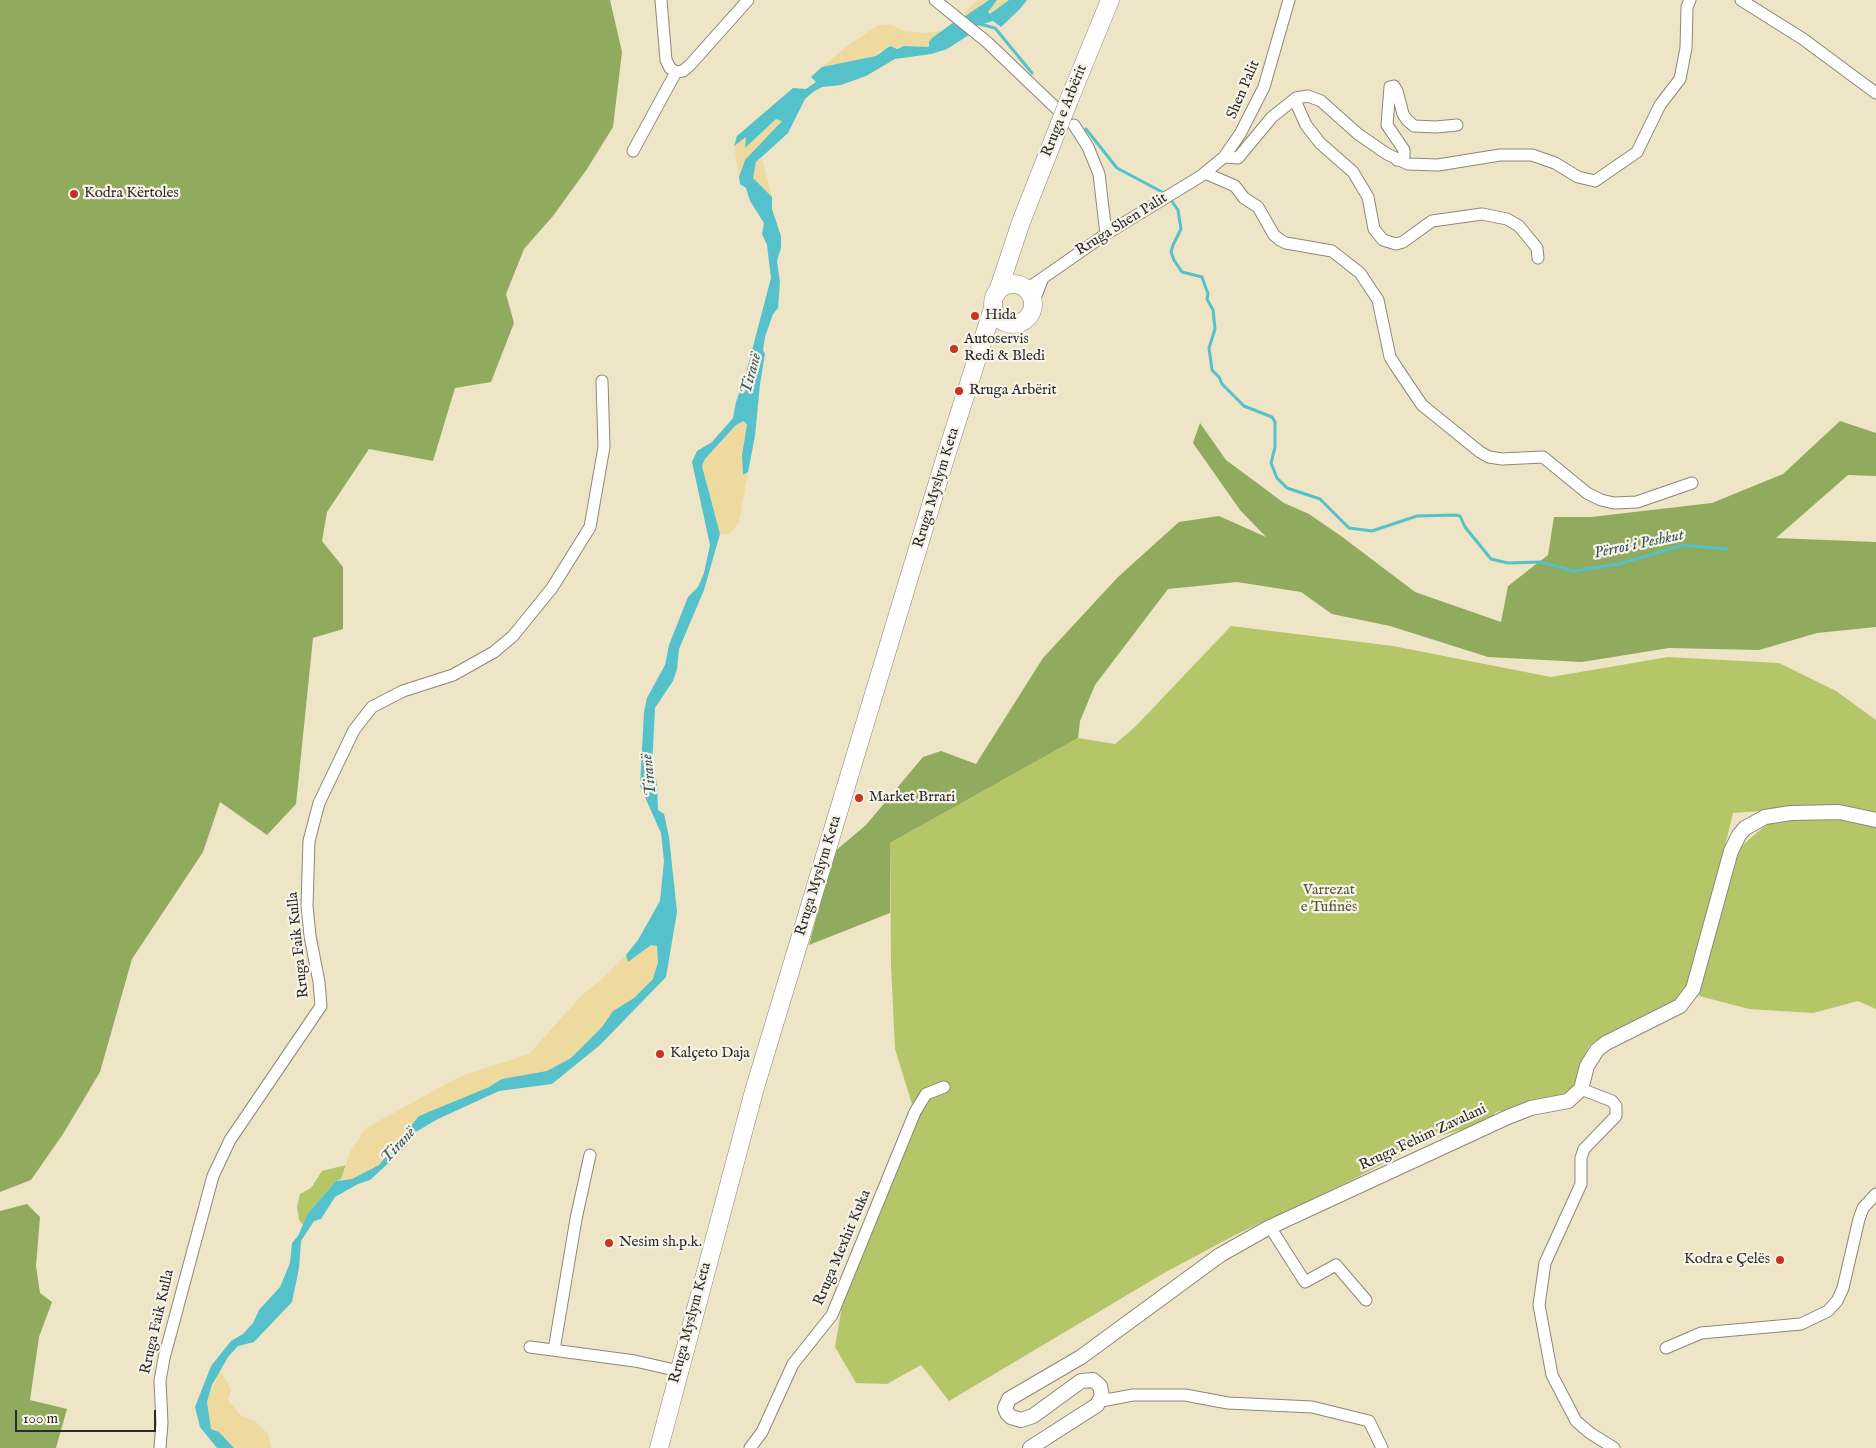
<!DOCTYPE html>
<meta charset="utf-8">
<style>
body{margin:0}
#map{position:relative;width:1876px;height:1448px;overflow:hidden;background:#eee4c6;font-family:"IM FELL English",serif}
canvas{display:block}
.scale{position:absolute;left:15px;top:1410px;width:141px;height:22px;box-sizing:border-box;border:2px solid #2b2b2b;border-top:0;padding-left:6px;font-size:15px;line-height:18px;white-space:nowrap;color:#2b2b2b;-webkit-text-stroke:4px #f7f3e8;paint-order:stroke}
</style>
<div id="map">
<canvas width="1876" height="1448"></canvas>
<div class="scale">100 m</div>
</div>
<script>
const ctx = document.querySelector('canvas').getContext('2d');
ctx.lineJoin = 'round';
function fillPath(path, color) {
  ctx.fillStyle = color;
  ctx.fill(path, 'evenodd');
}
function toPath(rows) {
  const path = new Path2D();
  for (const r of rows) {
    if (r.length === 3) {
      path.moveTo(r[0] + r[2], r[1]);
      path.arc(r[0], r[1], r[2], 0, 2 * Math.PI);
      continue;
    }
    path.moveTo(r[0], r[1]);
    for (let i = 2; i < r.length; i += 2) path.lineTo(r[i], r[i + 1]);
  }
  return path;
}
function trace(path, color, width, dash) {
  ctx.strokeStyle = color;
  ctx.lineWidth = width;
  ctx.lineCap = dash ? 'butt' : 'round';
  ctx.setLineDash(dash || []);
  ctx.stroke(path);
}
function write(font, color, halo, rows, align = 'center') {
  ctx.font = font + ' "IM FELL English",serif';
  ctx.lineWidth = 4.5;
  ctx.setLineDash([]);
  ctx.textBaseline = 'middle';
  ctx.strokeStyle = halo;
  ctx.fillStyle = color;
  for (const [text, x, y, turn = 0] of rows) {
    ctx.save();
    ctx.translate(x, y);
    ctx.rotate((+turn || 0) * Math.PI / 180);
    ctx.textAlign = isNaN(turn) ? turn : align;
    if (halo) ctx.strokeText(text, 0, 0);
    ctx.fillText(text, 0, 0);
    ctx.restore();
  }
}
const green = toPath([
 [1231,626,1393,646,1551,677,1668,657,1779,663,1836,691,1876,720,1876,815,1787,809,1733,813,1694,972,1681,998,1589,1046,1581,1063,1576,1085,1572,1091,1563,1098,1496,1112,1487,1122,1430,1139,1344,1184,1237,1234,1164,1273,949,1401,921,1365,887,1384,856,1383,835,1347,843,1300,915,1123,928,1100,935,1095,924,1091,912,1104,895,1049,891,965,890,843,1078,738,1115,744,1135,727],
 [1835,818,1876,825,1876,1009,1858,1001,1813,1013,1749,1009,1699,996,1718,921,1741,846,1771,821],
 [346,1165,341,1179,336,1181,308,1213,303,1225,299,1220,297,1207,300,1194,311,1188,322,1171]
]);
const forest = toPath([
 [0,0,610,0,622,52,613,127,587,169,553,216,524,249,506,294,514,323,491,382,455,388,433,461,369,449,327,512,322,541,343,567,343,629,313,638,296,804,267,835,220,802,203,852,132,959,100,1072,63,1134,31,1180,0,1192],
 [1840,421,1876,433,1876,476,1848,475,1776,538,1876,542,1876,627,1817,633,1759,650,1669,648,1582,662,1488,657,1390,626,1332,614,1301,592,1237,582,1168,589,1095,685,1080,721,1078,738,890,843,890,913,809,945,834,852,866,825,923,757,941,751,976,764,1043,658,1118,577,1179,522,1219,516,1266,537,1240,510,1193,443,1200,423,1226,460,1284,503,1309,514,1341,536,1415,592,1501,622,1508,586,1548,555,1554,517,1591,517,1712,503,1783,474],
 [27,1204,40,1217,36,1266,40,1293,52,1302,39,1337,30,1400,67,1409,56,1448,0,1448,0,1211]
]);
const sand = toPath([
 [978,0,989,0,964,17,966,11],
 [997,0,1009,0,990,14,988,12],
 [879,25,892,25,904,31,924,33,942,31,932,38,929,47,904,46,879,51,876,56,860,60,822,67,846,47],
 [776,119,782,120,741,169,739,177,734,146,746,137,746,147],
 [762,159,772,197,753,178,756,162],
 [744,421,747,425,742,455,743,475,748,472,739,523,728,535,720,534,702,466,705,460,736,425],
 [651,945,657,946,658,962,653,979,634,998,613,1011,602,1027,571,1058,547,1071,502,1079,489,1087,419,1116,379,1165,352,1179,341,1179,350,1152,366,1128,461,1076,529,1054,583,994,604,977,626,955,628,961],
 [220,1371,231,1389,228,1400,240,1415,255,1421,268,1434,271,1448,234,1448,219,1432,211,1429,207,1402]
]);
const water = toPath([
 [989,0,997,0,988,12,990,14,1009,0,1027,0,1020,9,1001,27,993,21,976,26,964,17],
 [954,22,969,35,947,49,931,54,895,59,866,76,841,85,822,87,813,92,805,99,788,133,756,162,753,178,772,197,772,209,781,236,781,248,777,261,780,282,778,308,773,314,765,337,763,350,765,354,760,384,755,436,748,472,743,475,742,455,747,425,744,421,736,425,705,459,702,466,720,534,704,590,679,649,677,669,673,681,655,708,652,767,657,782,658,810,664,814,669,837,677,912,666,977,600,1045,552,1084,499,1091,438,1119,414,1133,407,1146,370,1180,358,1184,335,1197,321,1219,314,1221,301,1241,299,1268,292,1302,254,1342,238,1346,228,1357,212,1385,207,1402,211,1429,219,1432,234,1448,217,1448,200,1427,195,1407,211,1366,231,1341,243,1334,253,1323,259,1310,280,1287,290,1263,292,1243,298,1236,308,1213,336,1181,352,1179,379,1165,419,1116,489,1087,502,1079,547,1071,571,1058,602,1027,613,1011,634,998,653,979,658,962,657,946,651,945,628,962,626,955,638,940,660,901,664,861,661,833,640,786,644,712,647,698,665,665,669,645,688,597,698,587,704,573,710,545,692,462,697,451,712,442,733,418,736,402,745,377,771,278,767,245,762,234,764,223,750,201,746,188,740,184,739,177,745,160,782,121,776,119,745,148,746,137,734,146,737,136,793,88,806,89,816,82,811,77,822,67,876,56,890,46,897,49,904,46,929,47,929,42,932,38]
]);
const stream = toPath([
 [976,23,995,28,1032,73],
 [1086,129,1117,168,1164,193],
 [1171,200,1178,210,1181,229,1173,245,1171,252,1174,260,1182,272,1202,277,1208,294,1207,299,1213,310,1215,329,1209,348,1212,370,1219,377,1222,384,1244,406,1272,417,1275,422,1275,447,1271,463,1277,478,1287,488,1320,499,1349,528,1372,531,1417,516,1456,515,1460,516,1465,527,1491,559,1508,563,1541,562,1573,571,1619,564,1683,545,1727,549]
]);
const minor = toPath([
 [661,0,666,60,670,68,676,72,683,71,690,65,748,0],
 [935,0,987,42,1059,111],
 [1741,0,1803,39,1876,93],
 [1291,102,1297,105,1306,125,1320,143,1353,172,1368,197,1374,229,1383,240,1396,244,1403,242,1432,221,1482,214,1507,219,1519,226,1537,248,1538,258],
 [1074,125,1088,147,1099,174,1106,234],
 [633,151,676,72],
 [1224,157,1238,158,1272,117,1296,98,1308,96,1321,101,1358,134,1387,154,1408,164,1438,165,1500,155,1532,155,1555,163,1578,177,1595,181,1637,152,1660,105,1680,79,1686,48,1687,7,1690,0],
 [1397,160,1404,156,1404,150,1387,125,1390,87,1394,86,1397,91,1403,114,1407,120,1414,126,1436,127,1457,125],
 [1205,173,1235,186,1244,198,1258,207,1274,235,1280,240,1286,243,1332,251,1360,273,1378,300,1390,357,1397,368,1422,405,1480,452,1489,457,1502,459,1543,457,1587,493,1601,500,1614,503,1637,502,1692,483],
 [1027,289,1106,234,1201,176,1224,157,1240,134,1264,87,1289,0],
 [1033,303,1043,278],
 [1581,1089,1612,1101,1616,1106,1616,1116,1584,1149,1581,1158,1581,1184,1545,1263,1539,1305,1552,1375,1576,1421,1590,1433,1614,1448],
 [1270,1227,1305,1282,1336,1265,1366,1300],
 [530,1347,635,1361,679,1371],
 [1666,1348,1701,1333,1801,1324,1828,1311,1837,1301,1843,1288,1859,1219,1863,1208,1876,1194],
 [554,1350,576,1219,590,1155],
 [1101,1401,1133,1395,1185,1395,1228,1403,1312,1407,1369,1421,1382,1448],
 [160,1448,162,1423,160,1381,164,1358,213,1176,230,1140,321,1006,319,982,310,936,307,906,309,841,319,803,354,730,372,707,403,691,453,675,494,652,513,636,552,588,590,527,604,447,602,381],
 [750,1448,762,1432,793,1364,832,1315,915,1112,926,1094,944,1087]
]);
const tertiary = toPath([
 [1030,1448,1097,1405,1102,1396,1100,1386,1093,1380,1081,1381,1033,1416,1021,1420,1011,1417,1007,1413,1005,1408,1009,1399,1081,1357,1220,1255,1268,1228,1508,1117,1531,1108,1568,1101,1581,1089,1587,1066,1597,1050,1606,1043,1680,1006,1693,989,1731,851,1739,835,1745,828,1765,817,1791,813,1839,812,1876,820]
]);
const primary = toPath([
 [1069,100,1110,0],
 [1013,304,20],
 [999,288,1021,222,1060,123],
 [659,1448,754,1091,944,462,993,308]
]);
const primaryBridge = toPath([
 [1060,123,1069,100]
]);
const markers = [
 [74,194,5,"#c8321e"],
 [975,316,5,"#c8321e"],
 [954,349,5,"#c8321e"],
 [959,391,5,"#c8321e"],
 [859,798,5,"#c8321e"],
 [660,1054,5,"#c8321e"],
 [609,1243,5,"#c8321e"],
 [1780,1260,5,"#c8321e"]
];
const streetNames = [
 ["Shen Palit",1244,90,-67],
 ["Rruga e Arbërit",1065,111,-68],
 ["Rruga Shen Palit",1122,225,-32],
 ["Rruga Myslym Keta",937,488,-73],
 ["Rruga Myslym Keta",819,876,-73],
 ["Rruga Faik Kulla",299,945,-96],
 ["Rruga Fehim Zavalani",1423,1138,-25],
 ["Rruga Mexhit Kuka",843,1248,-67],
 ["Rruga Faik Kulla",158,1322,-77],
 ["Rruga Myslym Keta",691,1323,-75]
];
const poiNames = [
 ["Kodra Kërtoles",84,194],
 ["Hida",985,316],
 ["Autoservis",964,340],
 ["Redi & Bledi",964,357],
 ["Rruga Arbërit",969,391],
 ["Market Brrari",869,798],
 ["Kalçeto Daja",670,1054],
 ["Nesim sh.p.k.",619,1243],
 ["Kodra e Çelës",1770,1260,"right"]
];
const parkNames = [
 ["Varrezat",1329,891],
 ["e Tufinës",1329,908]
];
const waterNames = [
 ["Tiranë",752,374,-75],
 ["Përroi i Peshkut",1639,545,-12],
 ["Tiranë",650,775,-96],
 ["Tiranë",399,1146,-47]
];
fillPath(green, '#b5c669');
fillPath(forest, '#90ab5d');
fillPath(sand, '#eeda9e');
fillPath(water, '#54c1cb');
trace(stream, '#54c1cb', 3);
trace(minor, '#8c8878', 13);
trace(tertiary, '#8c8878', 16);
trace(primary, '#8c8878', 19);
trace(minor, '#fff', 11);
trace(tertiary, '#fff', 14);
trace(primary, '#fff', 18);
trace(primaryBridge, '#8c8878', 19, []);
trace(primaryBridge, '#fff', 18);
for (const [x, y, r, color] of markers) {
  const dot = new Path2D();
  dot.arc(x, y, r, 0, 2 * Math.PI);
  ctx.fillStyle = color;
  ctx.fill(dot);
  trace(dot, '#f7f3e8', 2);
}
write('15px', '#2b2b2b', '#f7f3e8', streetNames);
write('15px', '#2b2b2b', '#f7f3e8', poiNames, 'left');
write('15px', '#545a3e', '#f7f3e8', parkNames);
write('italic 16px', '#37585b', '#f7f3e8', waterNames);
</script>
